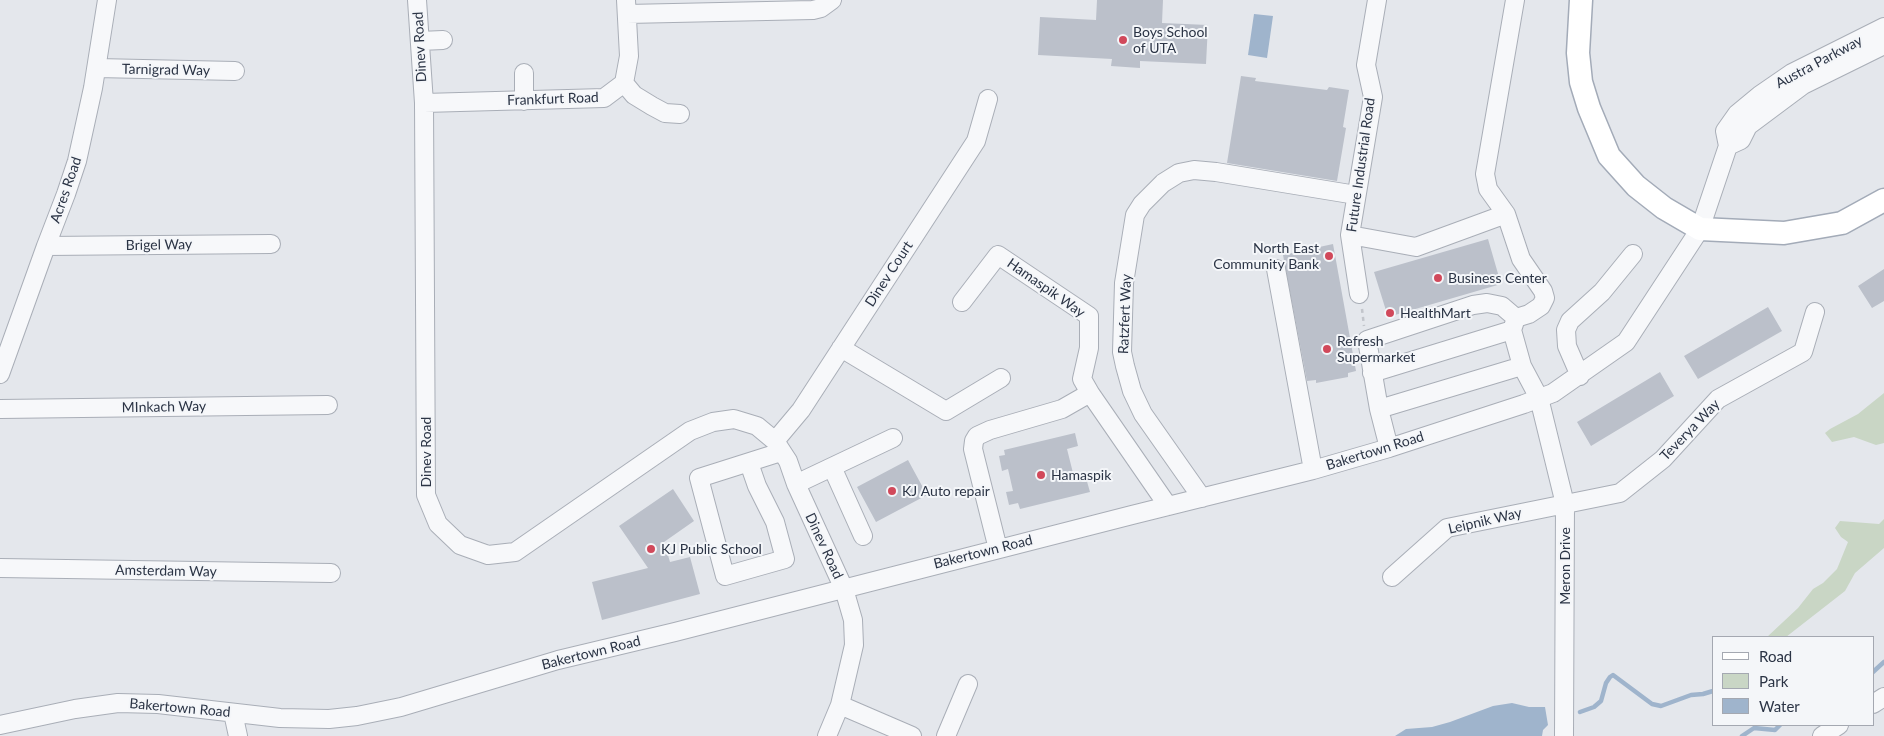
<!DOCTYPE html>
<style>
body{margin:0}
#map{position:relative;width:1884px;height:736px;overflow:hidden;background:#e4e7ec;font-family:Lato,sans-serif}
canvas{display:block}
.legend{position:absolute;left:1712px;top:636px;width:162px;height:90px;box-sizing:border-box;background:#f4f6f9;border:1px solid #a4a8b1;margin:0;padding:6px 9px;list-style:none;font-size:15px;color:#2b3445}
.legend li{display:flex;align-items:center;gap:10px;height:25px}
.legend b{width:25px;border:1px solid #a4a8b1}
</style>
<div id="map">
<canvas width="1884" height="736"></canvas>
<ul class="legend">
<li><b style="height:6px;background:#fff"></b>Road</li>
<li><b style="height:14px;background:#c9d6c5"></b>Park</li>
<li><b style="height:14px;background:#9fb4cc"></b>Water</li>
</ul>
</div>
<script>
const ctx = document.querySelector('canvas').getContext('2d');
ctx.lineJoin = 'round';
function fillPath(path, color) {
  ctx.fillStyle = color;
  ctx.fill(path, 'evenodd');
}
function toPath(rows) {
  const path = new Path2D();
  for (const r of rows) {
    path.moveTo(r[0], r[1]);
    for (let i = 2; i < r.length; i += 2) path.lineTo(r[i], r[i + 1]);
  }
  return path;
}
function trace(path, color, width, dash) {
  ctx.strokeStyle = color;
  ctx.lineWidth = width;
  ctx.lineCap = dash ? 'butt' : 'round';
  ctx.setLineDash(dash || []);
  ctx.stroke(path);
}
function write(font, color, halo, rows, align = 'center') {
  ctx.font = font + ' Lato,sans-serif';
  ctx.lineWidth = 4;
  ctx.setLineDash([]);
  ctx.textBaseline = 'middle';
  ctx.strokeStyle = halo;
  ctx.fillStyle = color;
  for (const [text, x, y, turn = 0] of rows) {
    ctx.save();
    ctx.translate(x, y);
    ctx.rotate((+turn || 0) * Math.PI / 180);
    ctx.textAlign = isNaN(turn) ? turn : align;
    if (halo) ctx.strokeText(text, 0, 0);
    ctx.fillText(text, 0, 0);
    ctx.restore();
  }
}
const green = toPath([
 [1884,393,1884,443,1876,445,1854,437,1832,442,1825,433,1830,429,1858,414],
 [1884,519,1884,548,1855,573,1845,591,1786,637,1767,637,1798,608,1813,589,1823,583,1837,569,1848,542,1841,537,1835,528,1840,521,1879,524]
]);
const water = toPath([
 [1254,14,1273,16,1267,58,1248,55],
 [1512,703,1529,707,1545,707,1548,725,1543,730,1542,736,1395,736,1406,729,1432,727,1450,722,1493,706]
]);
const stream = toPath([
 [1873,672,1884,662],
 [1580,712,1594,707,1601,701,1606,683,1610,677,1613,675,1652,704,1661,706,1691,695,1703,694,1713,691],
 [1742,736,1754,728,1775,730,1780,725]
]);
const building = toPath([
 [1097,0,1163,0,1162,23,1208,25,1206,64,1140,61,1140,68,1111,66,1112,59,1038,55,1040,17,1096,20],
 [1241,76,1256,78,1255,81,1327,90,1329,87,1349,90,1343,127,1346,128,1337,181,1227,163],
 [1488,239,1501,284,1388,317,1374,272],
 [1333,244,1356,371,1348,373,1348,377,1316,383,1316,380,1307,381,1283,255],
 [1884,269,1884,301,1872,308,1858,286],
 [1768,307,1782,331,1698,379,1684,356],
 [1660,372,1674,396,1591,446,1577,422],
 [1075,433,1078,446,1067,449,1075,481,1086,478,1090,492,1020,509,1018,503,1009,505,1006,492,1013,491,1008,469,1002,471,999,456,1005,455,1004,450],
 [908,460,927,495,876,522,857,487],
 [673,489,694,521,664,542,670,562,690,557,700,594,602,620,592,582,648,568,619,526]
]);
const path = toPath([
 [1362,309,1364,326]
]);
const minor = toPath([
 [417,0,424,103,426,495,438,524,460,545,488,555,515,552,690,431,713,422,734,419,757,426,775,441,788,461,796,484,844,589,853,620,854,645,840,705,827,736],
 [627,14,813,10,821,8,832,0],
 [420,41,443,40],
 [97,68,235,71],
 [624,83,634,95,652,106,665,113,680,114],
 [524,101,524,73],
 [424,103,604,98,624,83,629,56,626,0],
 [1728,146,1741,140,1748,126,1803,85,1884,45],
 [1350,235,1416,247,1506,214],
 [46,246,271,244],
 [1276,269,1313,470],
 [1359,294,1350,235,1373,97,1366,65,1377,0],
 [962,302,998,255,1089,316,1089,348,1082,379,1090,393,1168,506],
 [1512,330,1516,318,1529,314,1541,306,1545,298,1543,291,1521,259,1506,214,1488,189,1485,174,1515,0],
 [841,348,946,411,1001,378],
 [1372,373,1512,330,1522,366,1539,398,1565,504,1564,736],
 [0,374,46,246,66,194,77,161,93,88,107,0],
 [1580,376,1567,346,1566,330,1570,321,1602,292,1633,254],
 [0,409,328,405],
 [1379,409,1522,366],
 [775,441,801,410,976,141,988,99],
 [1389,448,1379,409,1367,340,1473,305,1487,303,1502,306,1516,318],
 [749,463,757,486,775,522,785,559,725,576,699,478,781,452],
 [832,467,863,536],
 [796,484,893,438],
 [1202,498,1143,414,1132,391,1125,366,1122,352,1124,283,1135,215,1142,204,1163,183,1179,173,1194,170,1216,172,1356,195],
 [998,549,973,449,974,441,977,436,990,430,1062,409,1090,393],
 [0,568,331,573],
 [1392,577,1447,528,1620,493,1663,459,1718,399,1803,352,1815,312],
 [1873,704,1884,697],
 [840,705,912,736],
 [233,713,238,736],
 [0,725,75,709,118,703,158,704,280,718,329,719,357,716,401,707,558,660,675,632,1132,515,1313,470,1389,448,1524,404,1553,393,1626,342,1700,229,1728,146,1725,131,1737,114,1760,95,1792,73,1884,27],
 [946,736,968,684],
 [1822,736,1839,725]
]);
const major = toPath([
 [1581,0,1578,53,1581,82,1589,108,1609,156,1636,186,1664,208,1700,229,1784,233,1842,223,1884,200]
]);
const markers = [
 [1123,40,5,"#d1495b"],
 [1329,256,5,"#d1495b"],
 [1438,278,5,"#d1495b"],
 [1390,313,5,"#d1495b"],
 [1327,349,5,"#d1495b"],
 [1041,475,5,"#d1495b"],
 [892,491,5,"#d1495b"],
 [651,549,5,"#d1495b"]
];
const poiNames = [
 ["Boys School",1133,32],
 ["of UTA",1133,48],
 ["North East",1319,248,"right"],
 ["Community Bank",1319,264,"right"],
 ["Business Center",1448,278],
 ["HealthMart",1400,313],
 ["Refresh",1337,341],
 ["Supermarket",1337,357],
 ["Hamaspik",1051,475],
 ["KJ Auto repair",902,491],
 ["KJ Public School",661,549]
];
const streetNames = [
 ["Dinev Road",420,47,-93],
 ["Austra Parkway",1819,62,-28],
 ["Tarnigrad Way",166,70,1],
 ["Frankfurt Road",553,99,-2],
 ["Future Industrial Road",1361,165,-82],
 ["Acres Road",66,190,-71],
 ["Brigel Way",159,245,-1],
 ["Dinev Court",889,274,-57],
 ["Hamaspik Way",1046,288,35],
 ["Ratzfert Way",1125,314,-88],
 ["MInkach Way",164,407,-1],
 ["Teverya Way",1690,430,-46],
 ["Bakertown Road",1375,451,-17],
 ["Dinev Road",426,452,-90],
 ["Leipnik Way",1485,521,-13],
 ["Dinev Road",824,546,65],
 ["Bakertown Road",983,552,-14],
 ["Meron Drive",1565,566,-90],
 ["Amsterdam Way",166,571,1],
 ["Bakertown Road",591,653,-14],
 ["Bakertown Road",180,708,5]
];
fillPath(green, '#c9d6c5');
fillPath(water, '#9fb4cc');
trace(stream, '#9fb4cc', 4.5);
fillPath(building, '#bbc0ca');
trace(minor, '#a9aeb7', 20);
trace(major, '#a3abb8', 25);
trace(path, '#c2c5cb', 2.5, [4, 4]);
trace(minor, '#f7f8fa', 18);
trace(major, '#fff', 22);
for (const [x, y, r, color] of markers) {
  const dot = new Path2D();
  dot.arc(x, y, r, 0, 2 * Math.PI);
  ctx.fillStyle = color;
  ctx.fill(dot);
  trace(dot, '#f4f6f9', 2);
}
write('14px', '#2b3445', '#f4f6f9', poiNames, 'left');
write('14px', '#2b3445', '#f4f6f9', streetNames);
</script>
